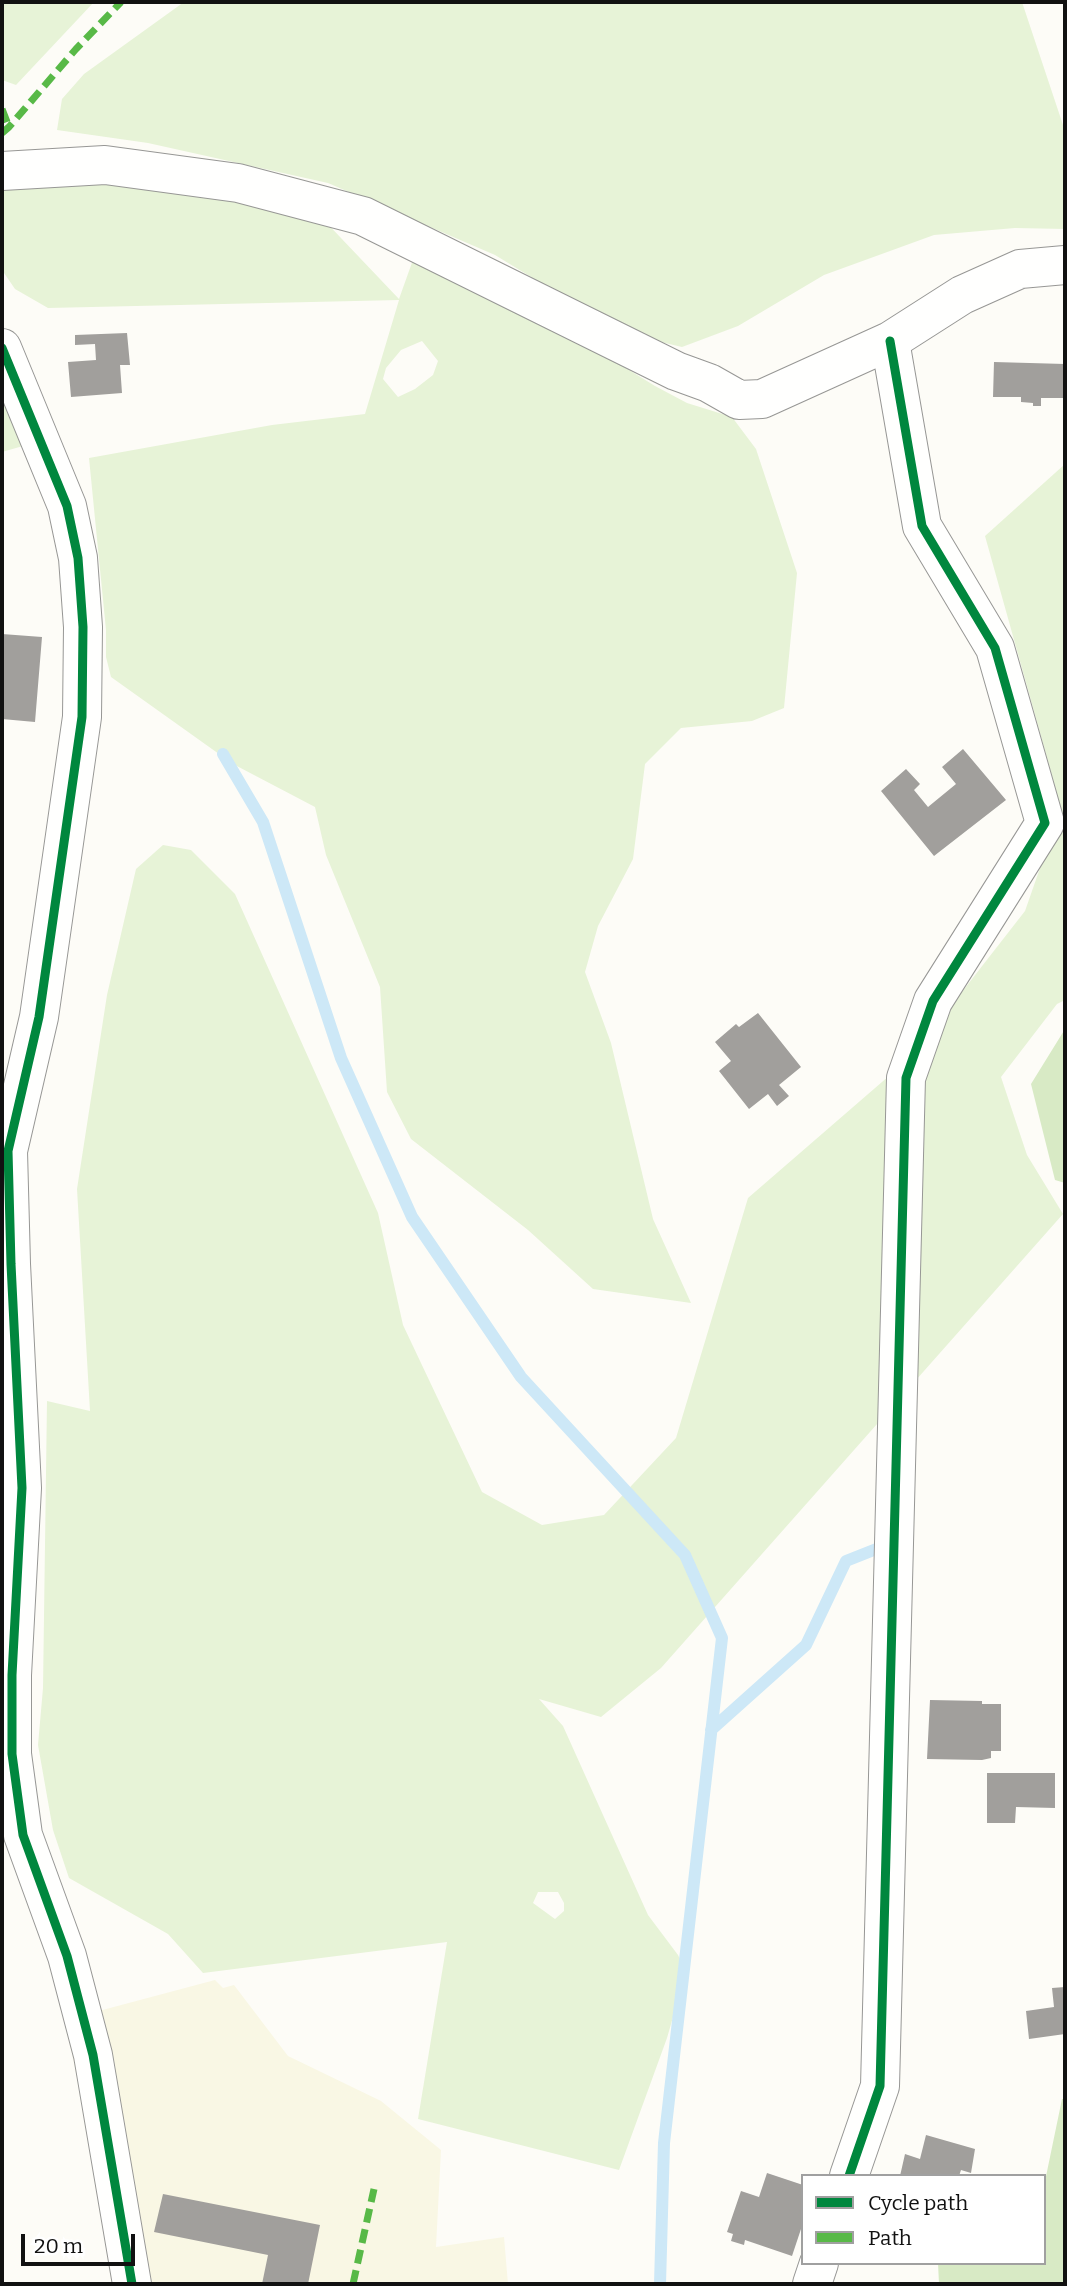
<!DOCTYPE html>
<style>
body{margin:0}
#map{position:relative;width:1067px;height:2286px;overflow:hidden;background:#fdfcf7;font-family:Bitter,serif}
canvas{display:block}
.frame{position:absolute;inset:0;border:4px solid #111;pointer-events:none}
.legend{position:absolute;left:801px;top:2174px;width:245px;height:91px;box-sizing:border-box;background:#fff;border:2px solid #a0a0a0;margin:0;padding:9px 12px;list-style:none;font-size:21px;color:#111}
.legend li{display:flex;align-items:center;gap:14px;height:35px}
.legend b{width:35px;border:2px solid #a0a0a0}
.scale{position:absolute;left:21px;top:2234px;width:114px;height:32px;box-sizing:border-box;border:4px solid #111;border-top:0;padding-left:9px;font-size:21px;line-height:24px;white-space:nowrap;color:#111;-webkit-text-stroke:5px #fff;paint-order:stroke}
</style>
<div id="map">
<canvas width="1067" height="2286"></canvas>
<div class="frame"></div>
<ul class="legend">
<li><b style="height:9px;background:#00873e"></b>Cycle path</li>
<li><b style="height:9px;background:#58b947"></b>Path</li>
</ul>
<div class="scale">20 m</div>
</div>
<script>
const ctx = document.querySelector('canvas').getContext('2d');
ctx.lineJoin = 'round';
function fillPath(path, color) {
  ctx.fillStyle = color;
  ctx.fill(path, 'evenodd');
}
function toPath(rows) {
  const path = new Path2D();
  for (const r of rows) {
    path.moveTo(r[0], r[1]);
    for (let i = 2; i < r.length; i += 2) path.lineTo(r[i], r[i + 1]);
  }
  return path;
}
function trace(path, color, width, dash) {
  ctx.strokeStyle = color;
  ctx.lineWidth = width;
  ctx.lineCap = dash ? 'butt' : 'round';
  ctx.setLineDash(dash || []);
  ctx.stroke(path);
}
const farmland = toPath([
 [215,1980,223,1988,234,1985,288,2056,381,2101,441,2150,436,2247,504,2237,508,2284,120,2284,65,2020]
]);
const green = toPath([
 [2,2,94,2,16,85,2,80],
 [184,2,1022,2,1065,131,1065,229,1015,228,934,235,824,275,738,326,682,347,623,333,495,255,328,183,148,143,57,130,62,99,84,74],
 [2,172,240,192,321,217,399,299,414,257,553,323,655,386,687,403,732,417,756,449,797,573,784,708,752,721,681,728,645,764,633,859,598,926,585,972,611,1043,653,1219,691,1303,593,1289,528,1230,411,1139,387,1092,380,987,326,855,315,807,233,764,111,677,106,657,106,630,89,458,272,425,365,414,399,300,48,308,15,289,2,270],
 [422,341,438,361,433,375,415,389,398,397,383,379,386,368,401,350],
 [2,396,23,446,2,452],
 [1065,464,1065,1000,1057,1004,1001,1077,1027,1155,1063,1214,661,1668,601,1717,539,1699,563,1726,648,1915,678,1955,686,1972,667,2038,619,2170,418,2119,447,1942,203,1973,168,1934,69,1878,53,1830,38,1745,43,1688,47,1401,90,1411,77,1189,107,995,136,869,163,845,191,850,235,894,378,1213,403,1325,482,1492,542,1525,604,1515,676,1438,748,1198,912,1056,1025,911,1061,808,985,536],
 [538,1892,558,1892,564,1903,564,1911,555,1919,533,1903]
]);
const forest = toPath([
 [1065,1029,1065,1183,1055,1180,1031,1084],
 [1062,2099,1065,2099,1065,2284,939,2284,938,2263,1044,2263,1044,2186]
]);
const stream = toPath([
 [223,754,263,822,341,1058,412,1217,521,1377,685,1555,722,1638,664,2143,660,2284],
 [711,1730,806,1645,846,1561,889,1544]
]);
const building = toPath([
 [127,333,130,365,120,365,122,393,71,397,68,362,96,360,95,344,75,345,75,335],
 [994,362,1065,364,1065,398,1041,398,1041,406,1033,406,1033,403,1021,402,1021,397,993,397],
 [2,634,42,637,35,722,2,719],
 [963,749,1006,800,934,856,881,791,906,769,920,784,914,790,928,807,956,784,942,767],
 [758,1013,801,1067,779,1085,789,1096,777,1106,768,1094,749,1109,719,1071,731,1061,715,1042,736,1024,739,1027],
 [930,1700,982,1701,982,1704,1001,1704,1001,1751,991,1751,991,1758,982,1760,927,1759],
 [987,1773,1055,1773,1055,1808,1016,1807,1015,1823,987,1823],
 [1065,1987,1065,2034,1029,2039,1026,2011,1054,2007,1052,1988],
 [926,2135,975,2149,971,2173,961,2170,959,2176,900,2176,905,2154,920,2159],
 [767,2173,803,2185,803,2223,792,2256,745,2240,744,2245,731,2241,733,2234,727,2232,741,2191,759,2197],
 [163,2194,320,2225,308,2284,262,2284,268,2255,154,2232]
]);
const minor = toPath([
 [2,171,105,165,238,183,363,216,676,371,709,383,739,400,762,399,890,341,962,295,1020,269,1065,265],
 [2,348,67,506,78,558,83,627,82,717,39,1017,8,1151,11,1264,22,1488,12,1675,12,1754,23,1835,67,1956,93,2055,132,2284],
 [849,2176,880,2086,906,1078,933,1001,1045,823,995,648,922,526,890,341],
 [812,2284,819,2263]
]);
const quiet = toPath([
 [2,109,9,127],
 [2,133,9,127,76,49,121,2],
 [353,2284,374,2189]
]);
const cycleway = toPath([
 [2,348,67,506,78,558,83,627,82,717,39,1017,8,1151,11,1264,22,1488,12,1675,12,1754,23,1835,67,1956,93,2055,132,2284],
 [849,2176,880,2086,906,1078,933,1001,1045,823,995,648,922,526,890,341]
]);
fillPath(farmland, '#f9f7e4');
fillPath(green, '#e7f3d7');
fillPath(forest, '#d8eac5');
trace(stream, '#cde8f7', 12);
fillPath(building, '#a19f9c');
trace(minor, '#979795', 40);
trace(minor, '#fffffe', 38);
trace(quiet, '#58b947', 7, [14, 7]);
trace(cycleway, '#00873e', 9);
</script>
